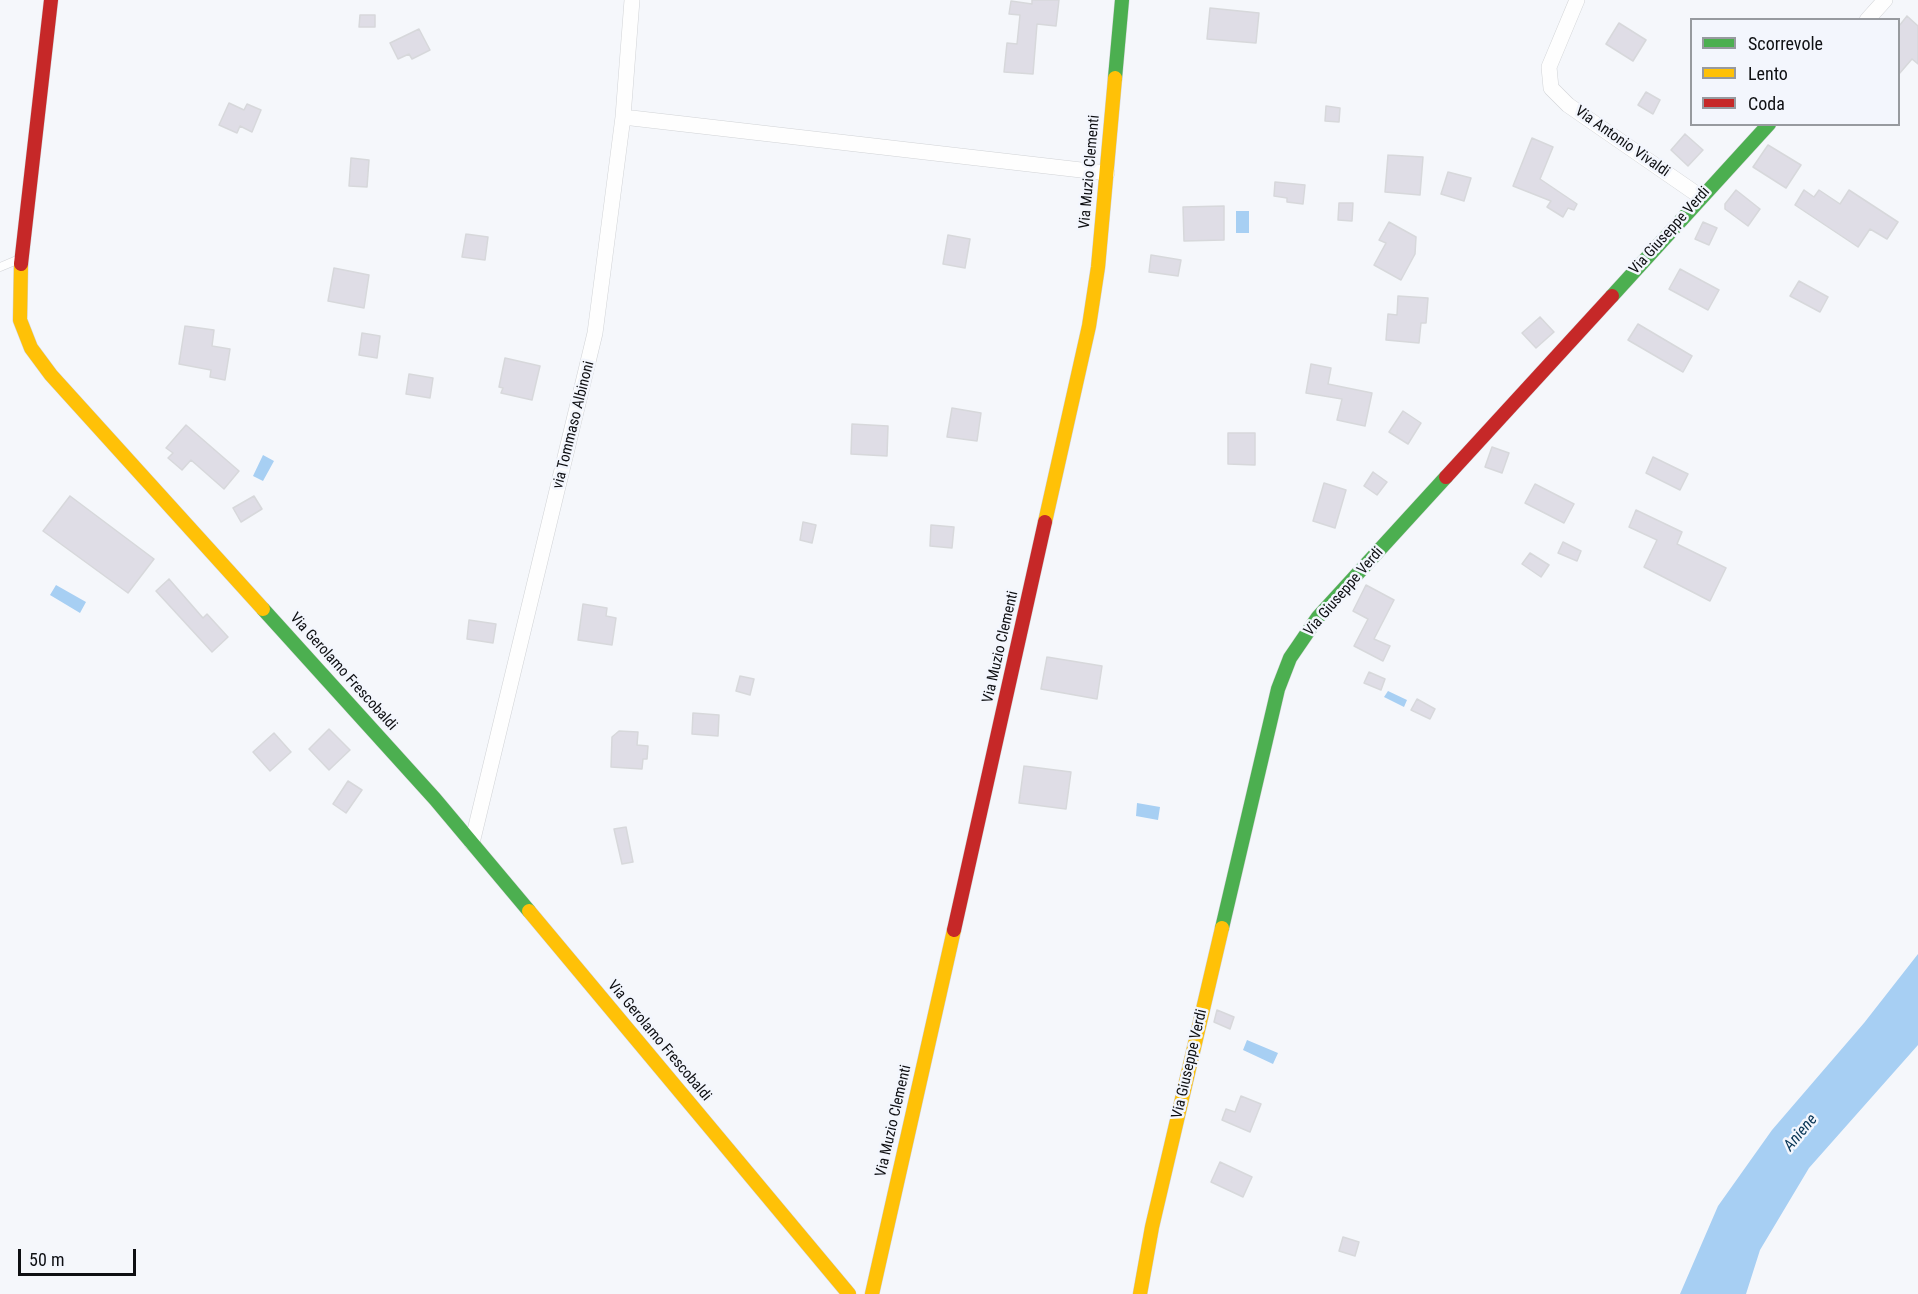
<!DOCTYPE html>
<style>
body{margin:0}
#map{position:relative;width:1918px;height:1294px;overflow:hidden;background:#f5f7fb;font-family:"Roboto Condensed",sans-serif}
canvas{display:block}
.legend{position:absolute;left:1690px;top:18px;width:210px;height:108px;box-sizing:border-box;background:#f3f6fd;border:2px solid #979a9f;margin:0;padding:8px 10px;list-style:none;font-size:18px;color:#0e0f12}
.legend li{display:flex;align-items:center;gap:12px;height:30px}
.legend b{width:30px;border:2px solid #979a9f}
.scale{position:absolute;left:18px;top:1249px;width:118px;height:27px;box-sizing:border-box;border:3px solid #0e0f12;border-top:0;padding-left:8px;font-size:18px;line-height:21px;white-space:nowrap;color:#0e0f12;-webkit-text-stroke:4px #f3f6fd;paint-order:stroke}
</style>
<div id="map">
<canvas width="1918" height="1294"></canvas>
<ul class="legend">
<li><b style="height:8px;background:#4caf50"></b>Scorrevole</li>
<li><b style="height:8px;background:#ffc107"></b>Lento</li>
<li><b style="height:8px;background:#c62828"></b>Coda</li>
</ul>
<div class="scale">50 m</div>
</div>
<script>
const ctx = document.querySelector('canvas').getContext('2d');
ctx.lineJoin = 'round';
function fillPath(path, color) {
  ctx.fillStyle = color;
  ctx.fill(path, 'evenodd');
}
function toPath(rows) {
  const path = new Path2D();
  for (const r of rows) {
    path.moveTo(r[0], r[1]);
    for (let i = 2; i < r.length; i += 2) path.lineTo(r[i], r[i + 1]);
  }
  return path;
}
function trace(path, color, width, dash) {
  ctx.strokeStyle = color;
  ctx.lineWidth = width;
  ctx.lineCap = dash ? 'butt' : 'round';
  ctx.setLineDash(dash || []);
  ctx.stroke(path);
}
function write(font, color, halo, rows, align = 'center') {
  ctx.font = font + ' "Roboto Condensed",sans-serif';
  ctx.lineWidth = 5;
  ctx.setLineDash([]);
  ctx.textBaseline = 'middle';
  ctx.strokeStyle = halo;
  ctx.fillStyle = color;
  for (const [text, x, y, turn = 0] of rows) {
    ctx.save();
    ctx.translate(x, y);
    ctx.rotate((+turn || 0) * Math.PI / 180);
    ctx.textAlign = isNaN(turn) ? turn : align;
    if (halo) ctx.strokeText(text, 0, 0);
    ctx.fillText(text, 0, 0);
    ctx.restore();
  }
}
const water = toPath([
 [1236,211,1249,211,1249,233,1236,233],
 [263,455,274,461,263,481,253,476],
 [56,585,86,602,80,613,50,595],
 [1388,691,1407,700,1404,707,1384,697],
 [1137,803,1160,807,1158,820,1136,816],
 [1918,954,1918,1045,1809,1168,1760,1250,1746,1294,1680,1294,1718,1206,1772,1130,1864,1023],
 [1247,1040,1278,1053,1273,1064,1243,1050]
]);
const building = toPath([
 [1032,0,1059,0,1056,26,1037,24,1033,74,1004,72,1007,43,1017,44,1020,15,1009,14,1011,1,1032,4,1032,0],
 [1210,8,1259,13,1256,43,1207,39,1210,8],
 [360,15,375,15,375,27,359,27,360,15],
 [1907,16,1918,26,1918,64,1912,59,1899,74,1899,26,1907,16],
 [1619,23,1646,40,1633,61,1606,44,1619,23],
 [419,29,430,50,412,59,409,54,398,59,390,43,419,29],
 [1646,92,1660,100,1653,114,1638,105,1646,92],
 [229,103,244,110,247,104,261,110,252,132,240,126,237,133,219,125,229,103],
 [1326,106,1340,108,1339,122,1325,121,1326,106],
 [1685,134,1703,150,1688,166,1671,150,1685,134],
 [1532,138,1553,147,1540,179,1577,204,1574,210,1568,208,1563,217,1547,207,1551,201,1513,186,1532,138],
 [1768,145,1801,165,1786,188,1753,167,1768,145],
 [1388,155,1423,157,1420,195,1385,192,1388,155],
 [351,158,369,160,367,187,349,186,351,158],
 [1448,172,1471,178,1464,201,1441,194,1448,172],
 [1275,182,1305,185,1303,204,1287,202,1287,198,1274,196,1275,182],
 [1736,190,1760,209,1748,226,1725,209,1725,204,1736,190],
 [1804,190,1814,197,1819,190,1840,204,1849,190,1898,222,1887,239,1870,229,1858,247,1795,205,1804,190],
 [1339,203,1353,203,1352,221,1338,220,1339,203],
 [1224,206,1224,240,1184,241,1183,207,1224,206],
 [1389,222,1416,237,1415,254,1401,280,1374,265,1386,243,1379,240,1389,222],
 [1703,222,1717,228,1709,245,1695,239,1703,222],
 [466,234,488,237,485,260,462,257,466,234],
 [948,235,970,239,965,268,943,264,948,235],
 [1151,255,1181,260,1178,276,1149,272,1151,255],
 [334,268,369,275,364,308,328,301,334,268],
 [1680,269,1719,290,1708,310,1669,289,1680,269],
 [1799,281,1828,297,1820,312,1790,296,1799,281],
 [1398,296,1428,298,1426,323,1421,323,1419,343,1386,340,1388,314,1397,315,1398,296],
 [1540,317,1554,332,1536,348,1522,333,1540,317],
 [1638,324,1692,356,1683,372,1628,340,1638,324],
 [185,326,214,330,212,346,230,349,225,380,210,377,211,370,179,364,185,326],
 [362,333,380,336,377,358,359,355,362,333],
 [505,358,540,366,532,400,501,393,503,388,499,387,505,358],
 [1311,364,1331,368,1328,384,1372,393,1365,426,1337,420,1342,399,1306,393,1311,364],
 [409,374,433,378,430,398,406,394,409,374],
 [952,408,981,413,977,441,947,437,952,408],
 [1403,411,1421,423,1408,444,1389,432,1403,411],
 [852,424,888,426,887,456,851,454,852,424],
 [186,425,239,471,224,489,191,460,182,470,168,458,173,453,166,448,186,425],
 [1228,433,1255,433,1255,465,1228,464,1228,433],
 [1492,447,1509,453,1502,473,1485,467,1492,447],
 [1653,457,1688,474,1680,490,1646,473,1653,457],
 [1373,472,1387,482,1377,495,1364,486,1373,472],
 [1324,483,1346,490,1335,528,1313,521,1324,483],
 [1535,484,1574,504,1564,523,1525,503,1535,484],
 [70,496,154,559,128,593,43,531,70,496],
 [254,496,262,509,241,522,233,508,254,496],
 [1636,510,1682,532,1677,544,1726,568,1710,601,1644,567,1657,540,1629,527,1636,510],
 [803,522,816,525,812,543,800,540,803,522],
 [931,525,954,527,952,548,930,546,931,525],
 [1563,542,1581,551,1577,561,1558,553,1563,542],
 [1530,553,1549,565,1541,577,1522,564,1530,553],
 [169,579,203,618,207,614,228,637,212,652,156,591,169,579],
 [1366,585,1394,600,1374,639,1390,646,1383,661,1354,646,1368,619,1353,611,1366,585],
 [583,604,607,608,606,616,616,618,612,645,578,640,583,604],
 [469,620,496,624,493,643,467,639,469,620],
 [1047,657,1102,666,1097,699,1041,689,1047,657],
 [1369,672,1385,679,1381,690,1364,683,1369,672],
 [740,676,754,679,750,695,736,691,740,676],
 [1417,699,1435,709,1430,719,1411,710,1417,699],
 [693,713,719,715,718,736,692,734,693,713],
 [329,729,350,750,329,770,309,749,329,729],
 [619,731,638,732,637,745,648,746,647,759,643,759,642,769,611,767,612,737,619,731],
 [274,733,291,752,270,771,253,752,274,733],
 [1024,766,1071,772,1066,809,1019,803,1024,766],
 [348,781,362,790,346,813,333,804,348,781],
 [626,827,633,862,622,864,614,829,626,827],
 [1217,1010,1234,1017,1230,1029,1214,1022,1217,1010],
 [1241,1096,1261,1104,1250,1132,1222,1120,1226,1109,1235,1112,1241,1096],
 [1220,1162,1252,1177,1243,1197,1211,1182,1220,1162],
 [1343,1237,1359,1242,1355,1256,1339,1251,1343,1237]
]);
const lane = toPath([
 [0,267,17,260]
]);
const street = toPath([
 [1577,0,1549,67,1551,88,1568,105,1701,197],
 [1867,20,1885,0],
 [623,117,1107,173],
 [472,843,595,333,623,117,632,0]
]);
const fast = toPath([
 [1115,78,1122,0],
 [1612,296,1769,124],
 [263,609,435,799,529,911],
 [1222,928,1278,689,1290,658,1318,617,1446,477]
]);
const slow = toPath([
 [21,264,20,320,31,348,51,375,263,609],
 [1045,522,1089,326,1098,267,1115,78],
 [529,911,849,1294],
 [872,1294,954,930],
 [1140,1294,1152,1227,1222,928]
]);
const jam = toPath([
 [21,264,51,0],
 [1446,477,1612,296],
 [954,930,1045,522]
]);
const streetNames = [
 ["Via Antonio Vivaldi",1622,142,35],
 ["Via Muzio Clementi",1090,172,-85],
 ["Via Giuseppe Verdi",1670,231,-48],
 ["via Tommaso Albinoni",574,425,-76],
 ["Via Giuseppe Verdi",1344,592,-49],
 ["Via Muzio Clementi",1001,647,-77],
 ["Via Gerolamo Frescobaldi",343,672,48],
 ["Via Gerolamo Frescobaldi",659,1041,50],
 ["Via Giuseppe Verdi",1190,1064,-77],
 ["Via Muzio Clementi",894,1121,-77]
];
const waterNames = [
 ["Aniene",1801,1133,-50]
];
fillPath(water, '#a7cff3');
fillPath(building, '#dfdde6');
trace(building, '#d7d8db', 1.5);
trace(lane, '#d1d3d6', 9);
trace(street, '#d1d3d6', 16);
trace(fast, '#d1d3d6', 15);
trace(slow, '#d1d3d6', 15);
trace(jam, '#d1d3d6', 15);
trace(lane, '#fefefe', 8);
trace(street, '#fefefe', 15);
trace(fast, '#4caf50', 14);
trace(slow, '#ffc107', 14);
trace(jam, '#c62828', 14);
write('15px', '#0e0f12', '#f3f6fd', streetNames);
write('italic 16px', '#073555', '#f3f6fd', waterNames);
</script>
